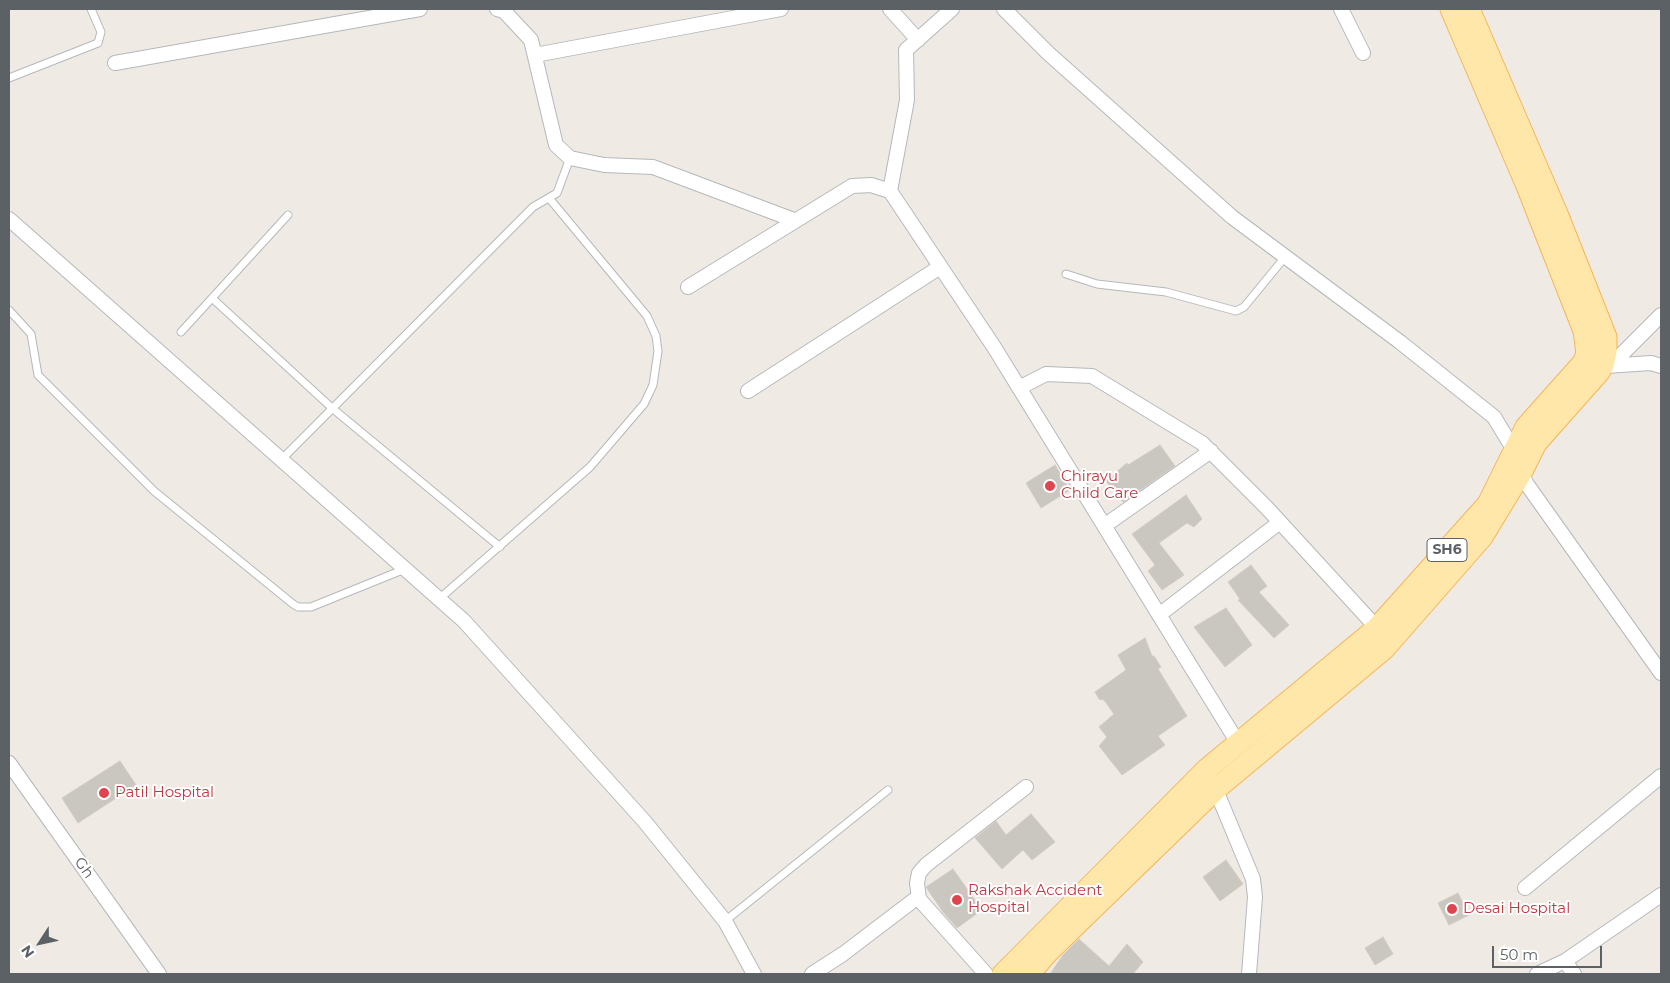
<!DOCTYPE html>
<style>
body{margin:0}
#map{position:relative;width:1670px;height:983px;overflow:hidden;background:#efebe4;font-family:Montserrat,sans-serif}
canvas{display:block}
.frame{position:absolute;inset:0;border:10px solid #5c6165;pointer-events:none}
.north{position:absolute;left:15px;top:918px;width:50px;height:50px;-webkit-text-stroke:4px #fff;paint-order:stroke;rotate:235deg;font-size:14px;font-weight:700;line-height:20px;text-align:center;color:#5c6165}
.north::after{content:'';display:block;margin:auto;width:18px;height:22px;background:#5c6165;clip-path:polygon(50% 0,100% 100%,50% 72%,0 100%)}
.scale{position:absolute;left:1492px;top:946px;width:110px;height:22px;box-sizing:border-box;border:2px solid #5c6165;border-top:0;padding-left:6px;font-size:15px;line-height:18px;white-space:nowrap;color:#5c6165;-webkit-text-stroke:4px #fff;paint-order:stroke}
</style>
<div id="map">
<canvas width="1670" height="983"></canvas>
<div class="frame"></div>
<div class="north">N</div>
<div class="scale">50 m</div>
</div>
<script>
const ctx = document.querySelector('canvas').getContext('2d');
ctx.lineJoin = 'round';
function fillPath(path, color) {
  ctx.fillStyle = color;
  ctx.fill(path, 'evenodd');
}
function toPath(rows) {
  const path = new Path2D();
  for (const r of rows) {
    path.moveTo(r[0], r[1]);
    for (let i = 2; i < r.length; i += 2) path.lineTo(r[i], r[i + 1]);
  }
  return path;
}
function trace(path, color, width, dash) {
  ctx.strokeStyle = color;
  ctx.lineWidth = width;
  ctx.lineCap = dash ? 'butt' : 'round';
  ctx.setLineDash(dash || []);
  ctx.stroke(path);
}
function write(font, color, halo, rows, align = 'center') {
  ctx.font = font + ' Montserrat,sans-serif';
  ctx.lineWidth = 4;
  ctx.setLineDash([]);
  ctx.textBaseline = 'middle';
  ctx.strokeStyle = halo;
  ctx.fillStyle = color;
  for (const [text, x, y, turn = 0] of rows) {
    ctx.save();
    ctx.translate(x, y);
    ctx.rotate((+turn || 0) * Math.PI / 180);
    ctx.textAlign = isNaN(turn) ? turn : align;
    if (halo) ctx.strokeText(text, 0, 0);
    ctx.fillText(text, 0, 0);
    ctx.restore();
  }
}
const building = toPath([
 [1160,445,1175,466,1123,502,1106,481,1127,463,1128,465,1160,445],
 [1055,465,1070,490,1041,508,1026,483,1055,465],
 [1186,495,1202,519,1194,527,1187,523,1159,543,1184,575,1162,590,1148,571,1155,565,1132,534,1186,495],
 [1251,565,1267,586,1259,592,1289,625,1274,638,1238,600,1240,599,1228,582,1251,565],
 [1226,608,1252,645,1225,667,1194,627,1226,608],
 [1145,638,1152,656,1154,656,1161,667,1158,669,1187,716,1158,736,1165,745,1122,775,1099,746,1107,737,1099,727,1114,714,1104,700,1099,699,1095,692,1126,670,1118,655,1145,638],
 [120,761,136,785,78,823,62,798,120,761],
 [1031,814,1055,842,1032,860,1023,850,1002,869,975,838,996,821,1006,835,1031,814],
 [1226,860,1243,884,1220,901,1203,877,1226,860],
 [953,869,982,910,957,928,943,912,926,887,953,869],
 [1458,893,1469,915,1449,925,1438,903,1458,893],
 [1383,937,1393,954,1375,965,1365,948,1383,937],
 [1079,939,1109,966,1127,944,1143,962,1133,974,1050,974,1063,955,1079,939]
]);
const service = toPath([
 [9,78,98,43,101,32,91,9],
 [1066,274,1097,284,1166,292,1236,311,1244,307,1285,257],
 [213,299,332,408,500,547],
 [9,310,31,334,38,375,154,491,293,604,298,607,311,607,405,569],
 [181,332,288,215],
 [282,459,533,207,557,193,570,158],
 [439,599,590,467,644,404,653,385,658,351,656,336,647,316,549,198],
 [725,921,888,790]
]);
const minor = toPath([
 [497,9,504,11,531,40,556,145,570,158,604,165,653,167,794,220],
 [890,9,918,40],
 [1004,9,1048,53,1232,217,1400,342,1494,417,1514,450,1526,483,1661,673],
 [1341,9,1363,53],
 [535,55,781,9],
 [115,63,420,9],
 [890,191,907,100,906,50,952,9],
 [9,219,464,621,645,822,725,921,754,974],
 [688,287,852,186,871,185,890,191,994,347,1238,743],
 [1606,366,1651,363,1661,366],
 [1610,366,1661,315],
 [1019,388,1046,374,1092,376,1202,443,1267,508,1377,628],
 [748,391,940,267],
 [1104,526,1211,451],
 [1159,615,1280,522],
 [9,763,159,974],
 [1213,783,1253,879,1255,897,1249,974],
 [1525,888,1661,776],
 [919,899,917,883,919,873,926,865,1026,787],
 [1565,961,1574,974],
 [812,974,843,954,914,900,919,899,986,974],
 [1537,974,1565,961,1661,895]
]);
const primary = toPath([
 [1003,974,1207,769,1377,628,1488,504,1526,427,1584,362,1587,353,1584,331,1527,186,1451,9],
 [1029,974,1048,952,1216,789,1384,649,1482,537,1521,473,1536,443,1599,372,1603,365,1606,352,1606,337,1558,216,1469,9]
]);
const markers = [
 [1050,486,6,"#e0444e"],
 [104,793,6,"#e0444e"],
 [957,900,6,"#e0444e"],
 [1452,909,6,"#e0444e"]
];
const shields = [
 [1447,550,40]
];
const shieldNames = [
 ["SH6",1447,550]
];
const healthNames = [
 ["Chirayu",1061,477],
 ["Child Care",1061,494],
 ["Patil Hospital",115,793],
 ["Rakshak Accident",968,891],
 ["Hospital",968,908],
 ["Desai Hospital",1463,909]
];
const streetNames = [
 ["Gh",84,868,54]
];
fillPath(building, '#cac6c0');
trace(building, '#d4ccc2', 1);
trace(service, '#b5b8bb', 9);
trace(minor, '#b5b8bb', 16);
trace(primary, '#f5b557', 23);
trace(service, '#fff', 7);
trace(minor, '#fff', 14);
trace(primary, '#ffe7a9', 21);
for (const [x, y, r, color] of markers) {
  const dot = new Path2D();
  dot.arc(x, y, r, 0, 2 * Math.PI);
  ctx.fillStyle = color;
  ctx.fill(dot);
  trace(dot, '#fff', 2);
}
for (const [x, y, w] of shields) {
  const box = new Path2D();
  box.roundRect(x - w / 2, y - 11.5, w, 23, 4);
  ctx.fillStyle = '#fff';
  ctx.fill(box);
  trace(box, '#5c6165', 1);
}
write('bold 14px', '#5c6165', null, shieldNames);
write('15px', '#be3a42', '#fff', healthNames, 'left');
write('15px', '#5c6165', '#fff', streetNames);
</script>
